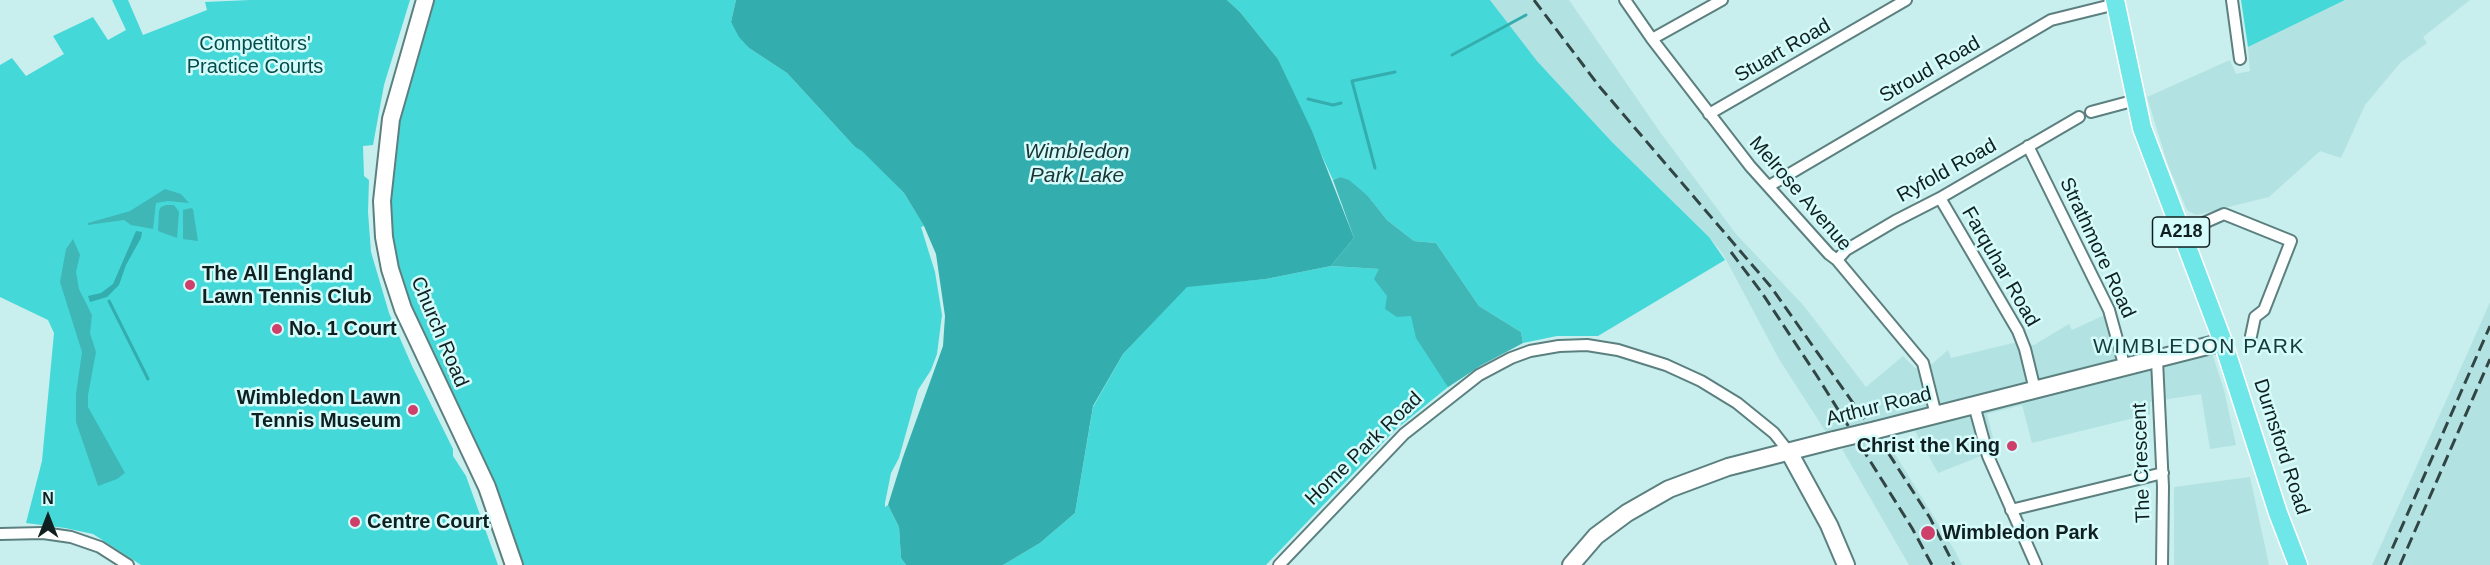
<!DOCTYPE html>
<style>
body{margin:0}
#map{position:relative;width:2490px;height:565px;overflow:hidden;background:#c8eeee;font-family:Arial,sans-serif}
canvas{display:block}
.north{position:absolute;left:18px;top:487px;width:60px;height:60px;-webkit-text-stroke:4px #d5fcfb;paint-order:stroke;rotate:0deg;font-size:16px;font-weight:700;line-height:24px;text-align:center;color:#101f1f}
.north::after{content:'';display:block;margin:auto;width:21px;height:27px;background:#101f1f;clip-path:polygon(50% 0,100% 100%,50% 72%,0 100%)}
</style>
<div id="map">
<canvas width="2490" height="565"></canvas>
<div class="north">N</div>
</div>
<script>
const ctx = document.querySelector('canvas').getContext('2d');
ctx.lineJoin = 'round';
function fillPath(path, color) {
  ctx.fillStyle = color;
  ctx.fill(path, 'evenodd');
}
function toPath(rows) {
  const path = new Path2D();
  for (const r of rows) {
    path.moveTo(r[0], r[1]);
    for (let i = 2; i < r.length; i += 2) path.lineTo(r[i], r[i + 1]);
  }
  return path;
}
function trace(path, color, width, dash) {
  ctx.strokeStyle = color;
  ctx.lineWidth = width;
  ctx.lineCap = dash ? 'butt' : 'round';
  ctx.setLineDash(dash || []);
  ctx.stroke(path);
}
function write(font, color, halo, rows, align = 'center') {
  ctx.font = font + ' Arial,sans-serif';
  ctx.lineWidth = 5;
  ctx.setLineDash([]);
  ctx.textBaseline = 'middle';
  ctx.strokeStyle = halo;
  ctx.fillStyle = color;
  for (const [text, x, y, turn = 0] of rows) {
    ctx.save();
    ctx.translate(x, y);
    ctx.rotate((+turn || 0) * Math.PI / 180);
    ctx.textAlign = isNaN(turn) ? turn : align;
    if (halo) ctx.strokeText(text, 0, 0);
    ctx.fillText(text, 0, 0);
    ctx.restore();
  }
}
const built = toPath([
 [1490,0,1569,0,1660,132,1736,234,1804,306,1866,387,1903,356,1915,368,1932,364,1948,350,1951,358,2013,343,2034,345,2069,324,2072,330,2107,314,2117,358,2117,378,2204,351,2212,353,2224,390,2236,445,2210,449,2201,394,2150,402,2150,414,2032,443,2022,405,1987,414,1996,450,1938,473,1915,431,1885,438,1955,551,1962,565,1909,565,1842,449,1881,439,1874,422,1826,432,1779,359,1723,254,1709,237,1612,142,1537,61],
 [2345,0,2470,0,2423,37,2427,43,2400,63,2365,105,2341,158,2320,151,2269,197,2196,215,2187,210,2168,165,2147,97,2230,60,2236,74,2250,71,2248,47],
 [2490,302,2490,565,2372,565,2468,352],
 [2250,477,2269,565,2174,565,2174,487]
]);
const green = toPath([
 [112,0,128,0,143,35,207,10,205,2,250,0,410,0,384,85,373,145,363,146,364,176,369,180,368,212,371,252,389,313,412,366,453,449,453,456,466,476,498,565,141,565,93,534,65,528,26,523,42,461,54,333,48,320,0,297,0,65,12,58,26,76,64,54,53,36,93,17,108,40,126,30],
 [433,0,736,0,731,22,749,48,787,73,855,147,862,150,904,193,924,226,921,227,935,272,942,315,937,354,931,370,918,390,899,458,891,473,885,503,885,507,888,505,899,527,901,558,906,565,522,565,490,472,405,298,397,274,389,213,395,137,417,50],
 [1227,0,1490,0,1537,61,1612,142,1709,237,1725,260,1598,336,1557,336,1523,343,1521,332,1479,306,1436,243,1414,241,1387,220,1368,196,1340,177,1333,180,1278,59,1240,12],
 [2241,0,2345,0,2248,47],
 [1331,266,1380,269,1480,366,1448,387,1395,430,1266,565,1003,565,1040,543,1075,513,1093,407,1123,354,1187,286,1266,279]
]);
const forest = toPath([
 [1340,177,1349,180,1368,196,1387,220,1414,241,1436,243,1479,306,1521,332,1523,343,1480,366,1448,387,1416,338,1411,316,1397,317,1385,309,1387,296,1374,279,1379,269,1331,266,1354,238,1333,180],
 [165,189,181,194,189,203,168,201,156,203,153,229,131,225,124,220,88,225,88,223,130,211],
 [166,205,174,205,179,212,177,238,158,231,159,211,161,207],
 [191,208,193,209,198,241,183,239,183,210],
 [73,239,80,255,76,272,79,289,92,315,90,333,96,352,88,395,88,407,125,473,117,479,98,486,76,422,76,394,82,352,60,282,66,249]
]);
const water = toPath([
 [736,0,1227,0,1240,12,1278,59,1312,131,1354,238,1331,266,1266,279,1187,287,1123,354,1093,406,1075,513,1040,543,1003,565,906,565,901,558,899,527,888,505,903,457,943,346,945,316,936,254,924,226,904,193,862,151,855,147,787,73,749,48,739,37,731,22],
 [136,231,142,232,141,238,126,265,119,285,107,297,90,302,88,296,101,293,113,284]
]);
const stream = toPath([
 [1452,55,1526,15],
 [1308,99,1333,105,1341,103],
 [1375,168,1352,81,1395,72],
 [109,301,148,379]
]);
const street = toPath([
 [1625,0,1652,39,1750,166,1829,254,1837,260,1923,363,1936,415],
 [2232,0,2240,59],
 [1652,39,1722,0],
 [2091,112,2136,100],
 [1709,114,1906,0],
 [2028,146,2109,310,2125,368],
 [1769,186,2051,20,2116,4],
 [1940,198,2018,331,2025,349,2035,390],
 [2181,233,2224,214,2291,241,2264,310,2255,317,2251,336],
 [1837,260,1846,250,1895,221,1940,198,2079,117],
 [2157,360,2163,487,2162,565],
 [1974,405,1988,456,2036,565],
 [2011,510,2163,473],
 [0,534,43,533,71,537,100,547,128,565],
 [1279,565,1404,434,1479,375,1511,358,1530,351,1559,346,1587,345,1618,350,1666,365,1701,381,1737,403,1774,433,1789,452]
]);
const secondary = toPath([
 [425,0,391,119,382,201,384,237,390,269,403,309,487,487,514,565],
 [1876,430,2223,342],
 [1789,452,1829,525,1846,565],
 [1571,565,1596,536,1627,513,1669,489,1728,467,1834,440]
]);
const primary = toPath([
 [2115,0,2142,128,2223,342,2278,513,2298,565]
]);
const rail = toPath([
 [1534,0,1599,86,1771,287,1887,451,1930,518,1954,565],
 [1731,252,1762,293,1817,376,1912,528,1932,565],
 [2385,565,2490,326],
 [2400,565,2490,359]
]);
const secondaryBridge = toPath([
 [1834,440,1876,430]
]);
const markers = [
 [190,285,6,"#ce406b"],
 [277,329,6,"#ce406b"],
 [413,410,6,"#ce406b"],
 [2012,446,6,"#ce406b"],
 [355,522,6,"#ce406b"],
 [1928,533,8,"#ce406b"]
];
const shields = [
 [2181,232,57]
];
const shieldNames = [
 ["A218",2181,232]
];
const parkNames = [
 ["Competitors'",255,44],
 ["Practice Courts",255,67]
];
const streetNames = [
 ["Stuart Road",1783,51,-30],
 ["Stroud Road",1930,70,-30],
 ["Ryfold Road",1947,171,-29],
 ["Melrose Avenue",1800,194,49],
 ["Strathmore Road",2097,248,65],
 ["Farquhar Road",2000,267,60],
 ["Church Road",439,332,67],
 ["Arthur Road",1879,407,-14],
 ["Durnsford Road",2281,447,72],
 ["Home Park Road",1364,449,-44],
 ["The Crescent",2142,463,-92]
];
const poiNames = [
 ["The All England",202,274],
 ["Lawn Tennis Club",202,297],
 ["No. 1 Court",289,329],
 ["Wimbledon Lawn",401,398,"right"],
 ["Tennis Museum",401,421,"right"],
 ["Christ the King",2000,446,"right"],
 ["Centre Court",367,522],
 ["Wimbledon Park",1942,533]
];
const waterNames = [
 ["Wimbledon",1077,152],
 ["Park Lake",1077,176]
];
const neighbourhoodNames = [
 ["WIMBLEDON PARK",2199,347]
];
fillPath(built, '#b3e2e2');
fillPath(green, '#45d8d8');
fillPath(forest, '#3fb7b7');
fillPath(water, '#33adad');
trace(stream, '#33adad', 3);
trace(street, '#5c807f', 14);
trace(secondary, '#5c807f', 20);
trace(primary, '#fff', 21);
trace(street, '#fff', 10);
trace(secondary, '#fff', 16);
trace(primary, '#6fe6e7', 18);
trace(rail, '#314545', 3, [12, 6]);
trace(secondaryBridge, '#5c807f', 20, []);
trace(secondaryBridge, '#fff', 16);
for (const [x, y, r, color] of markers) {
  const dot = new Path2D();
  dot.arc(x, y, r, 0, 2 * Math.PI);
  ctx.fillStyle = color;
  ctx.fill(dot);
  trace(dot, '#d5fcfb', 2);
}
for (const [x, y, w] of shields) {
  const box = new Path2D();
  box.roundRect(x - w / 2, y - 15, w, 30, 4.5);
  ctx.fillStyle = '#d5fcfb';
  ctx.fill(box);
  trace(box, '#101f1f', 1.5);
}
write('bold 18px', '#101f1f', null, shieldNames);
write('20px', '#034d4d', '#d5fcfb', parkNames);
write('20px', '#101f1f', '#d5fcfb', streetNames);
write('bold 20px', '#101f1f', '#d5fcfb', poiNames, 'left');
write('italic 21px', '#1b3535', '#d5fcfb', waterNames);
ctx.letterSpacing = '1.5px';
write('21px', '#173a3a', '#d5fcfb', neighbourhoodNames);
ctx.letterSpacing = '0px';
</script>
